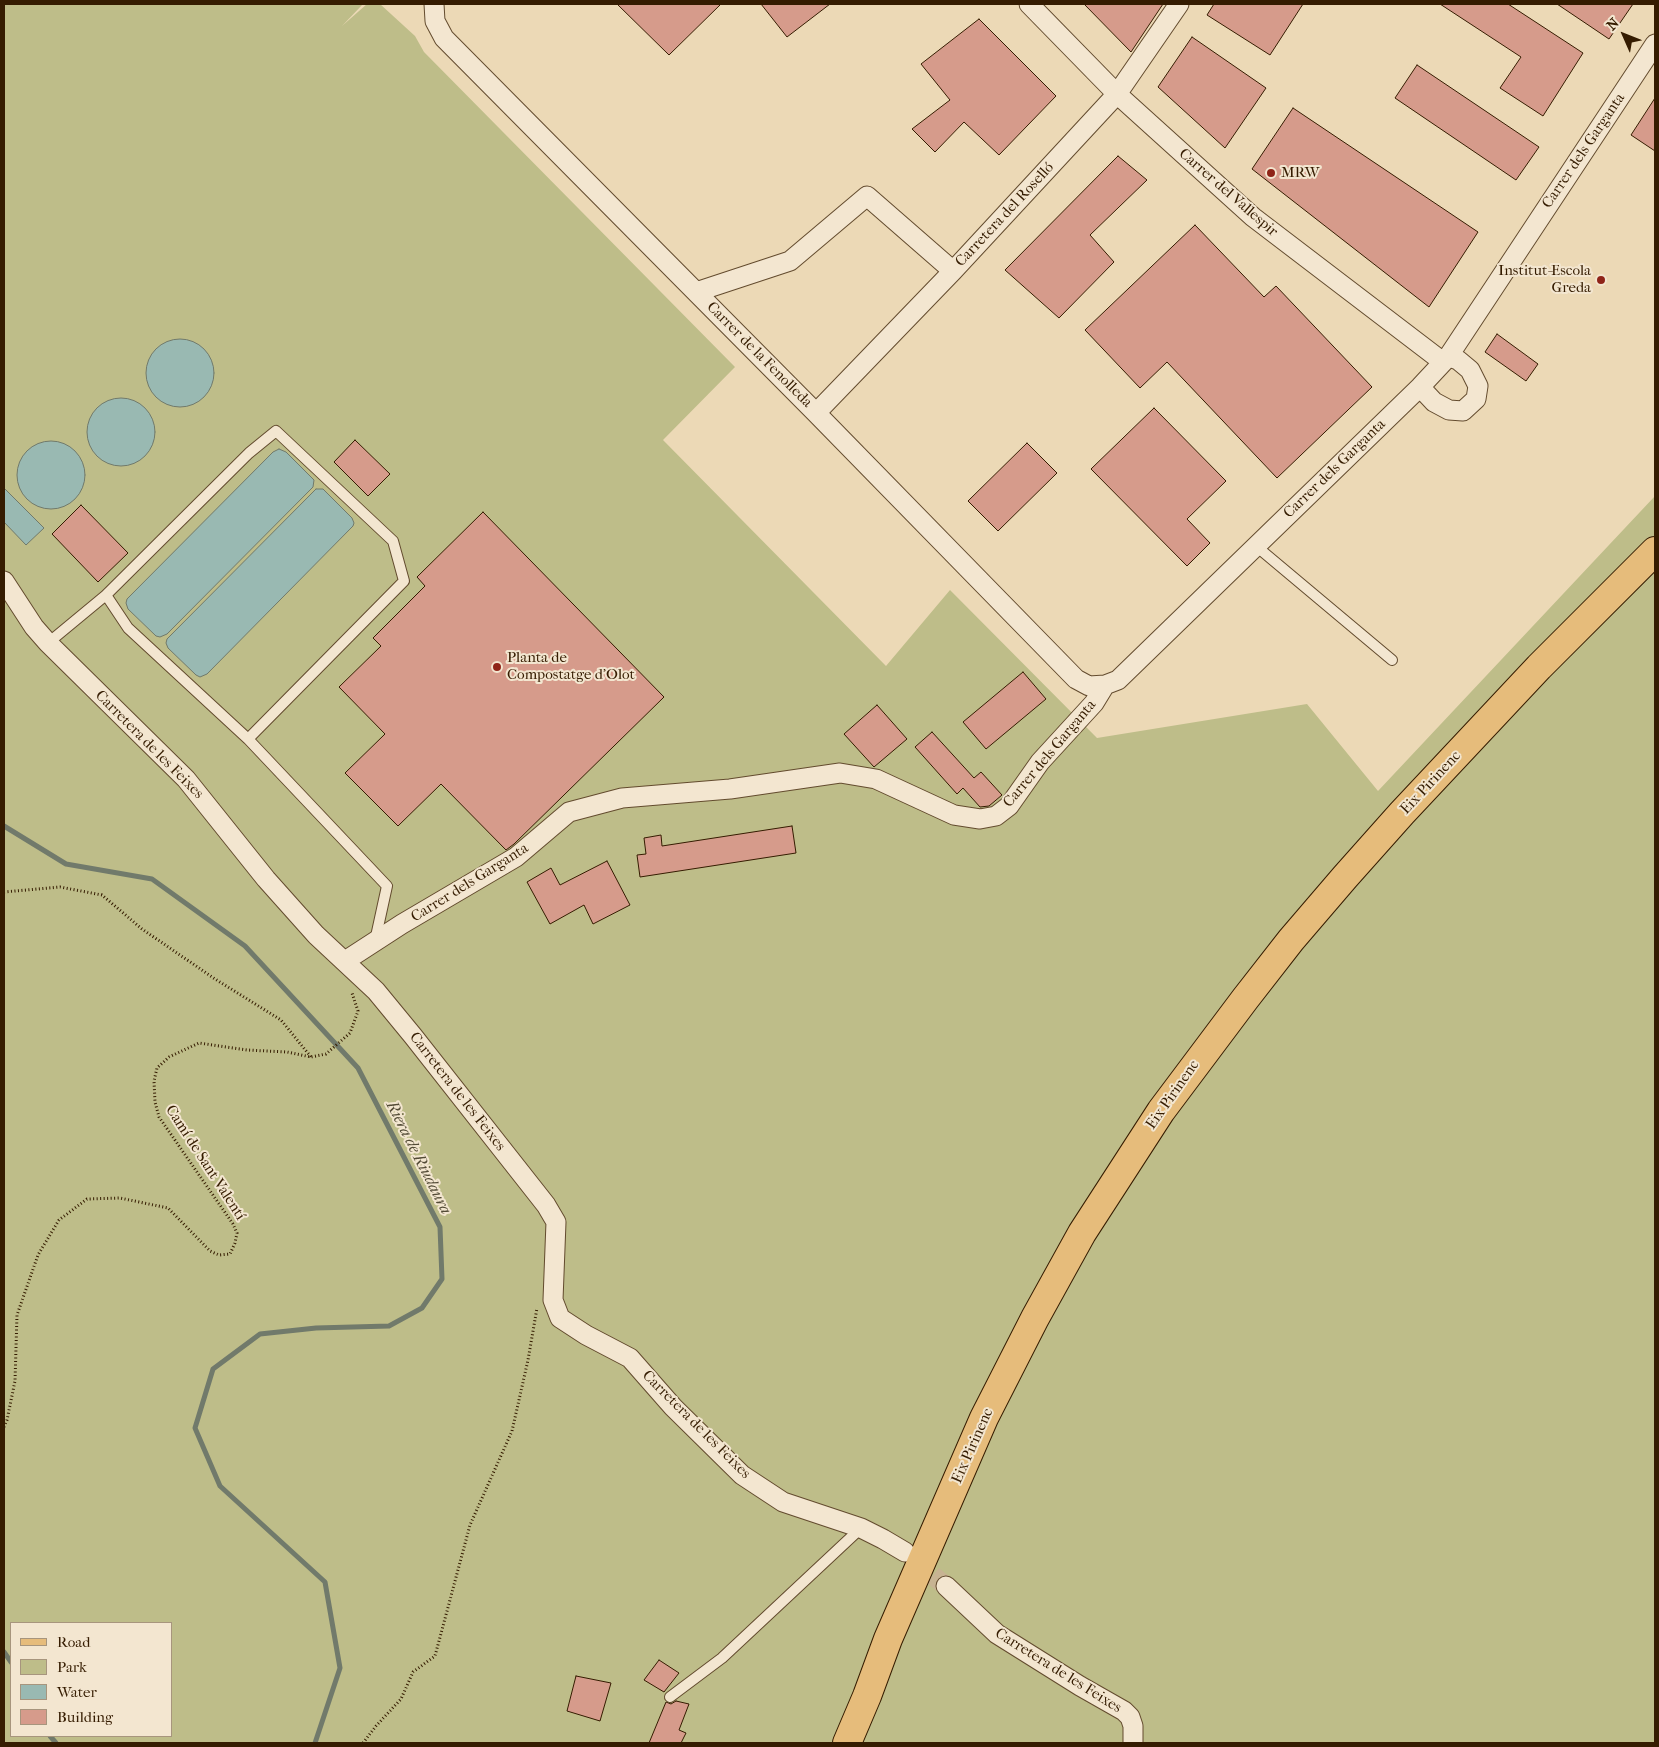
<!DOCTYPE html>
<meta charset="utf-8">
<style>
body{margin:0}
#map{position:relative;width:1659px;height:1747px;overflow:hidden;background:#ecd9b6;font-family:"IM FELL French Canon",serif}
canvas{display:block}
.frame{position:absolute;inset:0;border:5px solid #351c01;pointer-events:none}
.legend{position:absolute;left:10px;top:1622px;width:162px;height:115px;box-sizing:border-box;background:#f3e6d0;border:1px solid #a7957d;margin:0;padding:6px 9px;list-style:none;font-size:15px;color:#351c01}
.legend li{display:flex;align-items:center;gap:10px;height:25px}
.legend b{width:25px;border:1px solid #a7957d}
.north{position:absolute;left:1599px;top:10px;width:50px;height:50px;-webkit-text-stroke:4px #f3e6d0;paint-order:stroke;rotate:314deg;font-size:14px;font-weight:700;line-height:20px;text-align:center;color:#351c01}
.north::after{content:'';display:block;margin:auto;width:18px;height:22px;background:#351c01;clip-path:polygon(50% 0,100% 100%,50% 72%,0 100%)}
</style>
<div id="map">
<canvas width="1659" height="1747"></canvas>
<div class="frame"></div>
<ul class="legend">
<li><b style="height:6px;background:#e6bc7b"></b>Road</li>
<li><b style="height:14px;background:#bebd89"></b>Park</li>
<li><b style="height:14px;background:#99b9b2"></b>Water</li>
<li><b style="height:14px;background:#d69b8b"></b>Building</li>
</ul>
<div class="north">N</div>
</div>
<script>
const ctx = document.querySelector('canvas').getContext('2d');
ctx.lineJoin = 'round';
function fillPath(path, color) {
  ctx.fillStyle = color;
  ctx.fill(path, 'evenodd');
}
function toPath(rows) {
  const path = new Path2D();
  for (const r of rows) {
    if (r.length === 3) {
      path.moveTo(r[0] + r[2], r[1]);
      path.arc(r[0], r[1], r[2], 0, 2 * Math.PI);
      continue;
    }
    path.moveTo(r[0], r[1]);
    for (let i = 2; i < r.length; i += 2) path.lineTo(r[i], r[i + 1]);
  }
  return path;
}
function trace(path, color, width, dash) {
  ctx.strokeStyle = color;
  ctx.lineWidth = width;
  ctx.lineCap = dash ? 'butt' : 'round';
  ctx.setLineDash(dash || []);
  ctx.stroke(path);
}
function write(font, color, halo, rows, align = 'center') {
  ctx.font = font + ' "IM FELL French Canon",serif';
  ctx.lineWidth = 4;
  ctx.setLineDash([]);
  ctx.textBaseline = 'middle';
  ctx.strokeStyle = halo;
  ctx.fillStyle = color;
  for (const [text, x, y, turn = 0] of rows) {
    ctx.save();
    ctx.translate(x, y);
    ctx.rotate((+turn || 0) * Math.PI / 180);
    ctx.textAlign = isNaN(turn) ? turn : align;
    if (halo) ctx.strokeText(text, 0, 0);
    ctx.fillText(text, 0, 0);
    ctx.restore();
  }
}
const green = toPath([
 [4,4,363,4,342,26,367,4,380,4,415,36,424,52,735,367,663,440,886,666,950,590,1097,738,1307,704,1378,791,1655,496,1655,1743,4,1743],
 [11,1623,171,1623,171,1736,11,1736]
]);
const water = toPath([
 [180,373,34],
 [121,432,34],
 [51,475,34],
 [279,449,286,452,314,480,313,487,167,634,160,637,156,636,128,609,126,603,127,599,273,452,279,449],
 [4,488,44,528,26,545,4,522,4,488],
 [316,489,323,489,352,518,354,523,353,526,207,674,200,677,196,675,168,648,166,643,167,639,316,489]
]);
const stream = toPath([
 [4,826,66,864,152,879,245,946,358,1068,440,1227,442,1279,422,1308,389,1326,316,1328,260,1334,213,1369,195,1428,220,1486,325,1582,340,1668,315,1743],
 [4,1652,11,1662],
 [50,1736,56,1743]
]);
const building = toPath([
 [617,4,721,4,669,55,617,4],
 [761,4,830,4,787,37,761,4],
 [1084,4,1163,4,1131,52,1084,4],
 [1214,4,1303,4,1270,55,1207,15,1214,4],
 [1440,4,1508,4,1583,53,1543,116,1500,88,1521,57,1440,4],
 [1557,4,1633,4,1609,39,1557,4],
 [979,19,1056,96,999,155,964,122,935,152,912,129,950,100,921,64,979,19],
 [1192,37,1266,88,1225,148,1158,87,1192,37],
 [1417,65,1539,147,1516,180,1395,98,1417,65],
 [1655,98,1655,151,1631,135,1655,98],
 [1293,108,1478,232,1429,307,1252,169,1293,108],
 [1118,156,1147,180,1090,235,1114,262,1059,318,1005,270,1118,156],
 [1195,225,1264,297,1276,286,1372,387,1277,478,1167,362,1140,388,1085,330,1195,225],
 [1497,334,1538,364,1526,381,1485,352,1497,334],
 [1154,408,1226,481,1187,519,1210,543,1187,566,1091,469,1154,408],
 [355,440,390,474,368,496,334,462,355,440],
 [1027,443,1057,473,998,531,968,501,1027,443],
 [81,505,128,553,98,582,52,534,81,505],
 [483,512,664,697,514,844,506,850,441,784,398,826,345,773,385,734,339,687,381,646,373,638,425,586,417,577,483,512],
 [1023,672,1046,699,986,749,963,722,1023,672],
 [877,705,907,739,874,767,844,734,877,705],
 [932,732,974,778,981,772,1002,795,989,806,980,807,963,788,957,794,915,747,932,732],
 [792,826,796,853,640,877,637,855,646,854,644,838,661,835,662,846,792,826],
 [607,861,630,905,593,924,584,905,550,924,527,882,551,868,560,885,607,861],
 [659,1660,679,1673,664,1692,644,1680,659,1660],
 [576,1676,611,1683,600,1721,567,1711,576,1676],
 [676,1701,689,1704,679,1730,686,1733,681,1743,649,1743,666,1702,671,1704,676,1701]
]);
const minorTunnel = toPath([
 [911,1558,946,1586]
]);
const path = toPath([
 [4,892,60,887,102,895,142,929,215,979,281,1020,311,1057],
 [4,1427,7,1420,15,1381,17,1315,38,1255,59,1220,87,1199,120,1198,168,1208,210,1251,219,1255,230,1254,235,1243,237,1233,233,1224,159,1117,155,1102,154,1081,157,1068,169,1057,199,1043,247,1050,287,1052,311,1057,326,1054,350,1033,358,1011,352,993],
 [363,1743,376,1726,401,1699,413,1672,435,1656,470,1525,512,1431,528,1360,537,1308]
]);
const service = toPath([
 [1256,546,1392,660],
 [48,643,106,595],
 [248,739,128,628,106,595,249,453,276,431,393,541,404,581,248,739,387,886,375,941],
 [670,1697,722,1658,861,1528]
]);
const minor = toPath([
 [434,4,435,21,444,38,816,413,1076,679,1089,686,1105,685],
 [1029,4,1117,94,1253,217,1443,362],
 [696,292,790,261,867,196,953,271],
 [1420,387,1434,402,1449,410,1463,411,1476,399,1478,386,1470,370,1458,360,1448,357],
 [816,413,953,271,1117,94,1179,4],
 [4,581,34,627,48,643,186,779,266,879,316,935,376,991,413,1036,546,1205,556,1222,553,1300,560,1318,586,1335,630,1358,673,1407,742,1475,783,1502,861,1528,883,1539,905,1552],
 [345,961,402,924,516,857,569,812,622,798,730,789,840,773,876,779,954,815,980,819,996,816,1009,806,1040,762,1094,703,1105,685,1118,680,1420,387,1448,357,1655,44],
 [946,1586,997,1634,1080,1686,1124,1711,1130,1717,1133,1726,1133,1743]
]);
const primary = toPath([
 [847,1743,867,1696,888,1639,984,1418,1035,1318,1082,1233,1161,1111,1245,999,1291,940,1345,877,1402,813,1539,667,1655,551]
]);
const markers = [
 [1271,173,5,"#8f2418"],
 [1601,280,5,"#8f2418"],
 [497,667,5,"#8f2418"]
];
const streetNames = [
 ["Carrer dels Garganta",1584,151,-56],
 ["Carrer del Vallespir",1228,193,41],
 ["Carretera del Roselló",1005,215,-47],
 ["Carrer de la Fenolleda",759,355,45],
 ["Carrer dels Garganta",1335,469,-44],
 ["Carretera de les Feixes",149,745,45],
 ["Carrer dels Garganta",1050,754,-50],
 ["Eix Pirinenc",1431,783,-47],
 ["Carrer dels Garganta",470,883,-32],
 ["Carretera de les Feixes",457,1092,52],
 ["Eix Pirinenc",1173,1095,-55],
 ["Camí de Sant Valentí",205,1163,57],
 ["Carretera de les Feixes",696,1425,45],
 ["Eix Pirinenc",973,1446,-66],
 ["Carretera de les Feixes",1058,1671,32]
];
const poiNames = [
 ["MRW",1281,173],
 ["Institut-Escola",1591,271,"right"],
 ["Greda",1591,288,"right"],
 ["Planta de",507,658],
 ["Compostatge d'Olot",507,675]
];
const waterNames = [
 ["Riera de Riudaura",418,1158,63]
];
fillPath(green, '#bebd89');
fillPath(water, '#99b9b2');
trace(water, '#717a6b', 1);
trace(stream, '#717a6b', 5);
fillPath(building, '#d69b8b');
trace(building, '#351c01', 1);
trace(minorTunnel, '#c7b392', 19, [19, 9]);
trace(service, '#634b2e', 12);
trace(minor, '#634b2e', 21);
trace(primary, '#351c01', 30);
trace(path, '#351c01', 3, [1, 2.5]);
trace(service, '#f3e6d0', 10);
trace(minor, '#f3e6d0', 19);
trace(primary, '#e6bc7b', 28);
for (const [x, y, r, color] of markers) {
  const dot = new Path2D();
  dot.arc(x, y, r, 0, 2 * Math.PI);
  ctx.fillStyle = color;
  ctx.fill(dot);
  trace(dot, '#f3e6d0', 2);
}
write('15px', '#351c01', '#f3e6d0', streetNames);
write('15px', '#351c01', '#f3e6d0', poiNames, 'left');
write('italic 16px', '#534b36', '#f3e6d0', waterNames);
</script>
